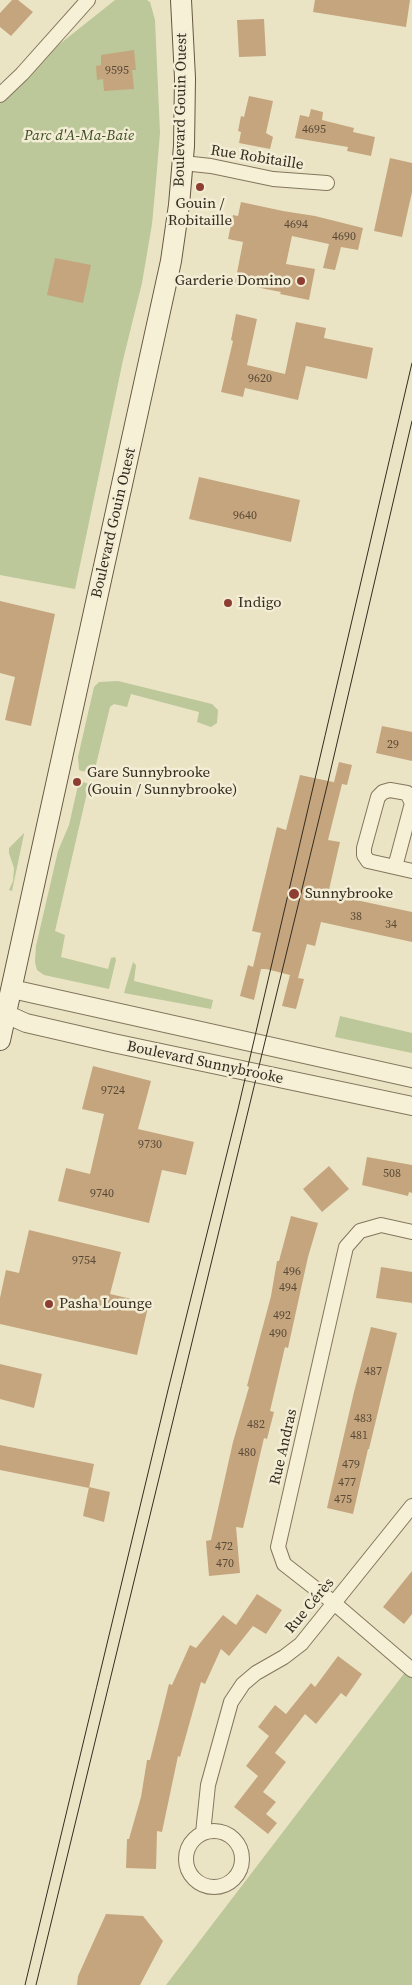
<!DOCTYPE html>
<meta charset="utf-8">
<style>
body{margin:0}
canvas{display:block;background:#eae4c5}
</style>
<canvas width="412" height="1985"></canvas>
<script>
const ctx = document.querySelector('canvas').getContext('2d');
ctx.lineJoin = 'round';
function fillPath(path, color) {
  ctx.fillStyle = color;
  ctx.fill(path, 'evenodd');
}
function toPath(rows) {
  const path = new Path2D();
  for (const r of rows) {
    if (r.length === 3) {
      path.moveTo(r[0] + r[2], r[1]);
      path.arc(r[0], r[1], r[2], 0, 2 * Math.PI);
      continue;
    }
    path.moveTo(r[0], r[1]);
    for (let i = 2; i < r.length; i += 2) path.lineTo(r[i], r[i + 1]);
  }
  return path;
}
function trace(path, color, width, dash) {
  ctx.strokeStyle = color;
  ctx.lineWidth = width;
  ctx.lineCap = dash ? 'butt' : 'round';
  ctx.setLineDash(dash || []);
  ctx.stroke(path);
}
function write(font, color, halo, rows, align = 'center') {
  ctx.font = font + ' "Source Serif 4",serif';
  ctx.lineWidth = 5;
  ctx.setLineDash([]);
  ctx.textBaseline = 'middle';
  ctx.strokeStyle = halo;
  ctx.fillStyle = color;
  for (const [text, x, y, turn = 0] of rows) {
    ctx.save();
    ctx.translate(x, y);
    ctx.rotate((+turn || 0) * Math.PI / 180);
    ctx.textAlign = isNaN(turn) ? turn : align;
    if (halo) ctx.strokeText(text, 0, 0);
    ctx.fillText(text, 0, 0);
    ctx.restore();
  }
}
const green = toPath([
 [115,0,147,0,150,2,155,20,160,133,156,181,152,224,142,283,123,360,75,589,0,575,0,95,22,74],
 [118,681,212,704,218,710,217,723,211,727,197,722,199,712,131,694,127,707,114,704,110,707,94,773,82,771,79,770,78,757,94,687,99,682],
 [79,781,89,784,55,931,65,935,61,957,108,969,111,958,115,957,116,960,109,989,44,975,37,970,35,962,36,946,58,851,69,825],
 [24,833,24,834,12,891,9,890,13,881,14,868,9,853,9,848],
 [133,962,136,965,134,981,213,1000,211,1009,124,993],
 [340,1016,412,1033,412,1053,335,1037],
 [409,1667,412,1670,412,1985,166,1985]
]);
const building = toPath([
 [12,0,18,0,33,12,11,36,0,27,0,13],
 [315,0,410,0,406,27,313,12],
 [264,19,266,56,239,57,237,20],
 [134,50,136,70,132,70,134,89,104,91,103,79,97,80,96,66,101,65,101,55],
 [249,96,273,101,266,133,273,137,270,149,239,143,241,132,238,131,241,116,244,117],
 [311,109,323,112,322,120,354,128,353,132,375,137,371,156,347,151,348,147,295,138,300,115,309,117],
 [390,158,412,163,412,192,402,237,374,231],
 [241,202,283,211,315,216,363,228,358,250,341,247,335,270,323,268,329,244,292,236,286,264,315,269,309,300,280,294,281,292,235,283,243,242,228,239,233,215,238,216],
 [55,258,91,265,83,303,47,295],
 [236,314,257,319,247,365,285,374,296,322,326,328,324,338,373,348,367,379,306,366,298,400,245,388,243,397,221,392,233,341,231,340],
 [199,477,300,500,291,542,189,519],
 [0,601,55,614,31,726,5,720,15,677,0,673],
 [382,726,412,732,412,761,376,753],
 [339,762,352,765,347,785,342,784,328,840,340,842,328,894,412,912,412,942,321,922,315,946,307,944,298,978,304,979,296,1009,282,1006,290,975,266,969,261,969,254,1000,240,996,248,965,253,967,261,933,252,931,277,827,286,830,300,775,338,783,334,782],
 [93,1066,151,1081,138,1129,194,1142,186,1175,162,1170,149,1223,58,1201,66,1168,90,1174,104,1114,82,1109],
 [367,1157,412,1165,412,1193,409,1192,408,1196,362,1185],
 [329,1166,349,1189,322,1212,303,1189],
 [291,1216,318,1223,308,1257,288,1348,285,1347,270,1411,274,1412,267,1439,264,1438,243,1528,236,1527,240,1573,209,1576,206,1541,211,1540,233,1442,249,1387,247,1386,271,1296,277,1261,279,1261],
 [29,1230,121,1252,110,1294,149,1303,137,1355,0,1324,0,1298,6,1270,19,1273],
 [381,1267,412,1272,412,1303,376,1298],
 [371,1327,397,1333,369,1449,368,1449,353,1514,327,1508,354,1392],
 [0,1364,42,1374,34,1408,0,1399],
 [0,1445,94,1464,89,1488,0,1470],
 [89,1487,110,1492,104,1522,83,1516],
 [412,1571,412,1614,404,1624,383,1607],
 [257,1594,282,1610,266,1634,253,1626,229,1656,221,1649,205,1684,201,1682,180,1757,178,1756,162,1832,157,1831,156,1869,126,1868,127,1839,129,1839,141,1797,147,1760,150,1760,169,1684,172,1685,190,1645,196,1648,223,1615,236,1625],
 [338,1656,362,1674,346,1697,341,1693,316,1724,305,1714,275,1753,286,1762,263,1792,276,1802,266,1814,277,1823,268,1834,234,1807,258,1776,246,1766,269,1736,258,1727,275,1705,286,1714,311,1683,315,1687],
 [106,1914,143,1916,163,1941,140,1985,77,1985,78,1976]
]);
const minor = toPath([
 [0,95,22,74,88,0],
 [183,163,211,166,273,179,327,183],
 [395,867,412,803,407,793,390,790,383,792,378,797,364,848,364,855,368,861,412,871],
 [412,1232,381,1225,360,1231,346,1247,278,1547,284,1564,334,1603,412,1670],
 [214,1859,28],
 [203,1833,208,1785,231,1702,243,1684,256,1673,284,1657,301,1644,412,1506]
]);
const tertiary = toPath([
 [12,989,412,1078],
 [6,1014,26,1023,113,1043,412,1106]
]);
const secondary = toPath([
 [0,1040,171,261,179,205,184,146,185,78,181,0]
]);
const tram = toPath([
 [25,1985,168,1390,238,1109,412,363],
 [36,1985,327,786,412,421]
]);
const markers = [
 [200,187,5,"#8d3d32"],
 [301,281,5,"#8d3d32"],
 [228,603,5,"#8d3d32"],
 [77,782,5,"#8d3d32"],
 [294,894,6,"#8d3d32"],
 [49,1304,5,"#8d3d32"]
];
const numberNames = [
 ["9595",117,71],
 ["4695",314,130],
 ["4694",296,225],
 ["4690",344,237],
 ["9620",260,379],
 ["9640",245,516],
 ["29",393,745],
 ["38",356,917],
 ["34",391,925],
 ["9724",113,1091],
 ["9730",150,1145],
 ["508",392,1174],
 ["9740",102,1194],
 ["9754",84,1261],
 ["496",292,1272],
 ["494",288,1288],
 ["492",282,1316],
 ["490",278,1334],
 ["487",373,1372],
 ["483",363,1419],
 ["482",256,1425],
 ["481",359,1436],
 ["480",247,1453],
 ["479",351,1465],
 ["477",347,1483],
 ["475",343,1500],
 ["472",224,1547],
 ["470",225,1564]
];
const streetNames = [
 ["Boulevard Gouin Ouest",181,110,-89],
 ["Rue Robitaille",257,158,9],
 ["Boulevard Gouin Ouest",114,523,-77],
 ["Boulevard Sunnybrooke",205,1063,12],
 ["Rue Andras",284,1447,-77],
 ["Rue Cérès",310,1606,-50]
];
const parkNames = [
 ["Parc d'A-Ma-Baie",79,136]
];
const poiNames = [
 ["Gouin /",200,204,"center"],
 ["Robitaille",200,221,"center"],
 ["Garderie Domino",291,281,"right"],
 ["Indigo",238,603],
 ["Gare Sunnybrooke",87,773],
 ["(Gouin / Sunnybrooke)",87,790],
 ["Sunnybrooke",305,894],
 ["Pasha Lounge",59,1304]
];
fillPath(green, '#bcc79a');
fillPath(building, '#c5a57e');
trace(minor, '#84765d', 16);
trace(tertiary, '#84765d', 20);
trace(secondary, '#655740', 22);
trace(minor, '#f6f0d7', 14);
trace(tertiary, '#f6f0d7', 18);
trace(secondary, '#f6f0d7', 20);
trace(tram, '#352c1f', 1);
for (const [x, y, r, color] of markers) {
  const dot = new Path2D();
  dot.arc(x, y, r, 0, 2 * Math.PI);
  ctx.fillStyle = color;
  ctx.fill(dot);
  trace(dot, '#f2edd4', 2);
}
write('12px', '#594a37', null, numberNames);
write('15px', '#352c1f', '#f2edd4', streetNames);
write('italic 15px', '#415028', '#f2edd4', parkNames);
write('15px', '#352c1f', '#f2edd4', poiNames, 'left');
</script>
